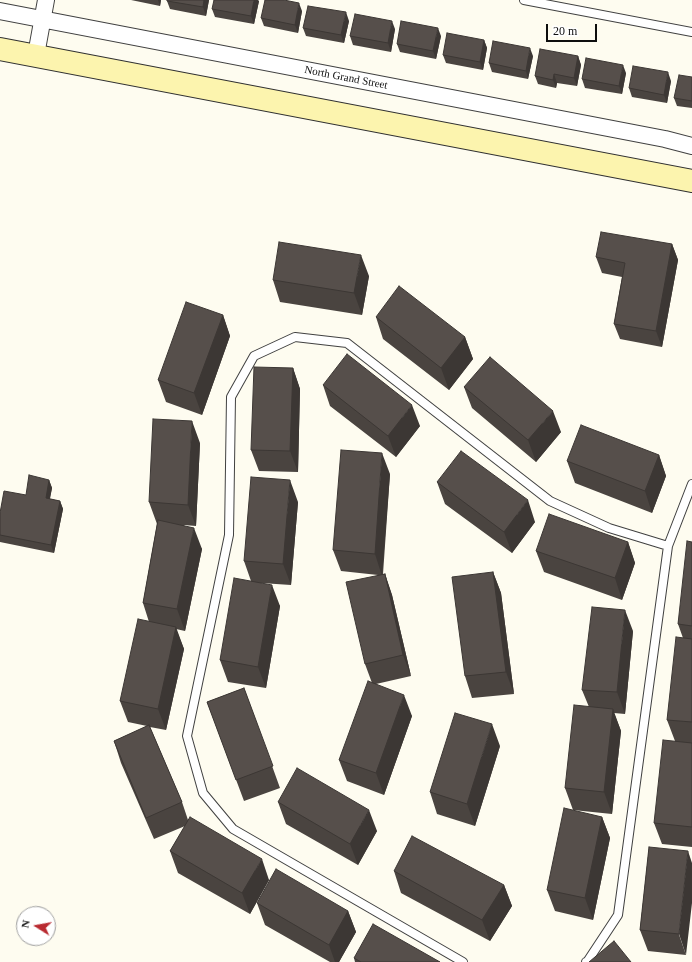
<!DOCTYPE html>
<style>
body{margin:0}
#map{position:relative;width:692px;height:962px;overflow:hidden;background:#fefcf0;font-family:Georgia,serif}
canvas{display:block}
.north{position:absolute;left:16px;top:906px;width:40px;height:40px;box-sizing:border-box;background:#fff;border:1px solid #9f9f9f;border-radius:50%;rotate:281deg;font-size:11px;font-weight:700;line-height:16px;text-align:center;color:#0e0e0e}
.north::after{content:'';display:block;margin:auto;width:14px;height:18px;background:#b92b31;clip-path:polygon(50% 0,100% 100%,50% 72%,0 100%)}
.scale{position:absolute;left:546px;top:24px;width:51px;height:18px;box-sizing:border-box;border:2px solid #0e0e0e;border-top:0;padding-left:5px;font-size:12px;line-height:14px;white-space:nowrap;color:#0e0e0e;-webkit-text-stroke:3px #fff;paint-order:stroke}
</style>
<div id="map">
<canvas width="692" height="962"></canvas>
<div class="north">N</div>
<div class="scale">20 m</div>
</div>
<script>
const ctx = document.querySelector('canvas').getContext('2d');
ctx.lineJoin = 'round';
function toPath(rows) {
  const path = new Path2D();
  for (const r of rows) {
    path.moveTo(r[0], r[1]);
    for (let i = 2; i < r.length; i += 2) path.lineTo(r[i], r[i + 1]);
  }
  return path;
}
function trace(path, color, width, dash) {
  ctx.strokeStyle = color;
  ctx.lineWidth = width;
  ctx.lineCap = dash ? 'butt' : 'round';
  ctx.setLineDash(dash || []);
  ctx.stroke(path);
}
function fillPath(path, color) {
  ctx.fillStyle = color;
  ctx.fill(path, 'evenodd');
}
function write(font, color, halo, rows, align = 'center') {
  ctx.font = font + ' Georgia,serif';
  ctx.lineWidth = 4;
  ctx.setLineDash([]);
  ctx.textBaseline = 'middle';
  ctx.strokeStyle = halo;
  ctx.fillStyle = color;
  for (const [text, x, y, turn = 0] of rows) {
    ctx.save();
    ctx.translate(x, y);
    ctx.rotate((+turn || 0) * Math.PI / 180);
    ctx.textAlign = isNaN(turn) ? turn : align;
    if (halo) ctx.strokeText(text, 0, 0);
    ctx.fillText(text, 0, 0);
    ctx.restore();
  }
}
const lane = toPath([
 [524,0,692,32],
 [463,962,233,829,203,793,187,736,229,535,231,397,254,356,295,337,347,343,550,501,609,528,668,546],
 [586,962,587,962,618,915,668,546,692,484]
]);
const street = toPath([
 [0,11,665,139,692,146],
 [36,55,46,0]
]);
const secondary = toPath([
 [0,49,692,181]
]);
const wall = toPath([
 [131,0,161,0,160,6],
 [209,0,206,16,170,9,167,1],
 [259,1,254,24,215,17,212,9],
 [302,11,298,33,264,26,261,18],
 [349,21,344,43,306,36,303,28],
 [395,29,391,52,353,45,350,36],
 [441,36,436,59,400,52,397,44],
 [484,40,487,48,483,70,446,63,443,55],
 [533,56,528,79,492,72,489,63],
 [578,56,581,65,577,86,557,83,556,88,538,84,535,76],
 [626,73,622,94,585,88,582,79],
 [692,77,692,108,677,106,674,98],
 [671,81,667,103,632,97,629,88],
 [672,244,678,260,662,347,620,339,614,324,622,277,602,273,596,257],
 [369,276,362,315,280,302,273,280],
 [223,315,230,336,202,415,166,402,158,380],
 [376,317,465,337,473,359,449,390,383,339],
 [293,368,300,389,298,472,259,471,251,450],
 [323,385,420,426,396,457,330,406],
 [464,387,561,432,536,462,472,408],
 [200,443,196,526,184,525,202,549,185,631,176,629,184,649,166,730,150,727,182,802,188,820,269,880,250,914,178,873,170,851,185,826,154,839,121,763,114,741,147,726,128,722,120,701,149,622,143,603,157,524,149,502],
 [659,455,666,476,652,513,575,483,567,461],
 [390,474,383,574,385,574,392,595,411,676,376,684,412,716,384,795,347,781,339,760,372,683,365,664,378,575,341,571,333,550],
 [49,480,52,488,50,499,60,501,63,509,54,553,0,542,0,513],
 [437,482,535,522,512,553,445,504],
 [298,502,291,585,261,583,280,606,266,688,228,682,220,660,251,581,244,561],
 [628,542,635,563,622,600,544,572,536,551],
 [692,542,692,847,662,844,654,823,675,741,667,720,683,638,678,624],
 [493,572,501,593,514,694,472,698,465,676],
 [633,631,625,714,614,713,621,731,612,814,573,810,565,788,589,707,582,690],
 [244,688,280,788,244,801,207,702],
 [500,746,475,826,437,814,430,792],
 [278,802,377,831,358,865,286,824],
 [602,817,610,838,593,920,555,911,547,890],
 [649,847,686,955,648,951,640,930],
 [394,871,504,885,512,906,490,941,401,893],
 [257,903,348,911,356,932,339,962,330,962,265,925],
 [354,958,440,962,355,962]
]);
const shadedWall = toPath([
 [158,0,161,0,160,6],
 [204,0,209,0,206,16,203,7],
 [254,0,258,0,259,1,254,24,251,16],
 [299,3,302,11,298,33,295,25],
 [346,12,349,21,344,43,341,35],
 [392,21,395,29,391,52,388,43],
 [438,28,441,36,436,59,433,51],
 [484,40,487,48,483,70,480,62],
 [530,48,533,56,528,79,526,71],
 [578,56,581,65,577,86,574,78],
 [623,65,626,73,622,94,619,86],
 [668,72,671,81,667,103,664,95],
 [554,74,557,83,556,88,553,80],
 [672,244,678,260,662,347,656,331],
 [361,255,369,276,362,315,354,293],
 [223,315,230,336,202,415,194,393],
 [465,337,473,359,449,390,441,368],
 [293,368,300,389,298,472,290,451],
 [412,405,420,426,396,457,388,436],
 [553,411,561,432,536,462,528,440],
 [192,421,200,443,196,526,188,505],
 [382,453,390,474,382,576,375,554],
 [659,455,666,476,652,513,645,491],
 [49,480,52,488,48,506,46,498],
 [290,480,298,502,291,585,283,564],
 [528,500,535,522,512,553,504,532],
 [60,501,63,509,54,553,51,545],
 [194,528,202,549,185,631,177,609],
 [628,542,635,563,622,600,615,578],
 [493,572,501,593,514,694,506,672],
 [385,574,392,595,411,676,403,655],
 [272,585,280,606,266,688,258,667],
 [625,610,633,631,625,714,617,692],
 [176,627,184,649,166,730,158,709],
 [404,695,412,716,384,795,376,773],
 [613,709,621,731,612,814,604,792],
 [492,724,500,746,475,826,467,804],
 [369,810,377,831,358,865,350,844],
 [602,817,610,838,593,920,585,898],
 [688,851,692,863,692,903,686,955,679,934],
 [262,859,269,880,250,914,242,893],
 [504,885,512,906,490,941,482,920],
 [348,911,356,932,339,962,335,962,329,945]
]);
const building = toPath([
 [167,0,204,0,203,7,167,1,167,0],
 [214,0,254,0,251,16,212,9,214,0],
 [265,0,284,0,299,3,295,25,261,18,265,0],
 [308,6,346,12,341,35,303,28,308,6],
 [355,14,392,21,388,43,350,36,355,14],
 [401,21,438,28,433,51,397,44,401,21],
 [447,33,484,40,480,62,443,55,447,33],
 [493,41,530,48,526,71,489,63,493,41],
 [540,49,578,56,574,78,554,74,553,80,535,76,540,49],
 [586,58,623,65,619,86,582,79,586,58],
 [633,66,668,72,664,95,629,88,633,66],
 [679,75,692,77,692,101,674,98,679,75],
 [601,232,672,244,656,331,614,324,625,263,596,257,601,232],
 [279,242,361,255,354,293,273,280,279,242],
 [399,286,465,337,441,368,376,317,399,286],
 [186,302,223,315,194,393,158,380,186,302],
 [347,354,412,405,388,436,323,385,347,354],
 [490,357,553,411,528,440,464,387,490,357],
 [254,367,293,368,290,451,251,450,254,367],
 [153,419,192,421,188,505,149,502,153,419],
 [581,425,659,455,645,491,567,461,581,425],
 [341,450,382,453,375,554,333,550,341,450],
 [461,451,528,500,504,532,437,482,461,451],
 [29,475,49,480,46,498,60,501,51,545,0,535,0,513,4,491,26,495,29,475],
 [251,477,290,480,283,564,244,561,251,477],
 [549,514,628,542,615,578,536,551,549,514],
 [158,520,194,528,177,609,143,603,158,520],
 [687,541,692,542,692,626,678,624,687,541],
 [493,572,506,672,465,676,452,577,493,572],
 [385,574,403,655,365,664,346,582,385,574],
 [234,578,272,585,258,667,220,660,234,578],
 [592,607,625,610,617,692,582,690,592,607],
 [138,619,176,627,158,709,120,701,138,619],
 [676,637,692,639,692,722,667,720,676,637],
 [368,681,404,695,376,773,339,760,368,681],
 [244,688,273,766,236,780,207,702,244,688],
 [574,705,613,709,604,792,565,788,574,705],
 [455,713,492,724,467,804,430,792,455,713],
 [149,725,182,802,146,818,114,741,149,725],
 [663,740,692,743,692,827,654,823,663,740],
 [297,768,369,810,350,844,278,802,297,768],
 [564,808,602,817,585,898,547,890,564,808],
 [190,817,262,859,242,893,170,851,190,817],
 [412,836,504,885,482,920,394,871,412,836],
 [649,847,688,851,679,934,640,930,649,847],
 [276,869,348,911,329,945,257,903,276,869],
 [373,924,440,962,361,962,354,958,373,924],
 [614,941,631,962,589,962,614,941]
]);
const streetNames = [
 ["North Grand Street",346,78,11]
];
trace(lane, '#414141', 10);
trace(street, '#414141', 18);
trace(secondary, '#303030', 24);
trace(lane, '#fff', 8);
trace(street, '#fff', 16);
trace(secondary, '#fcf4ae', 22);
fillPath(wall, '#4a4440');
fillPath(shadedWall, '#3c3734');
fillPath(building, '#564f4b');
trace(building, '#3c3734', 1);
write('11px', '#0e0e0e', '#fff', streetNames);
</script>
